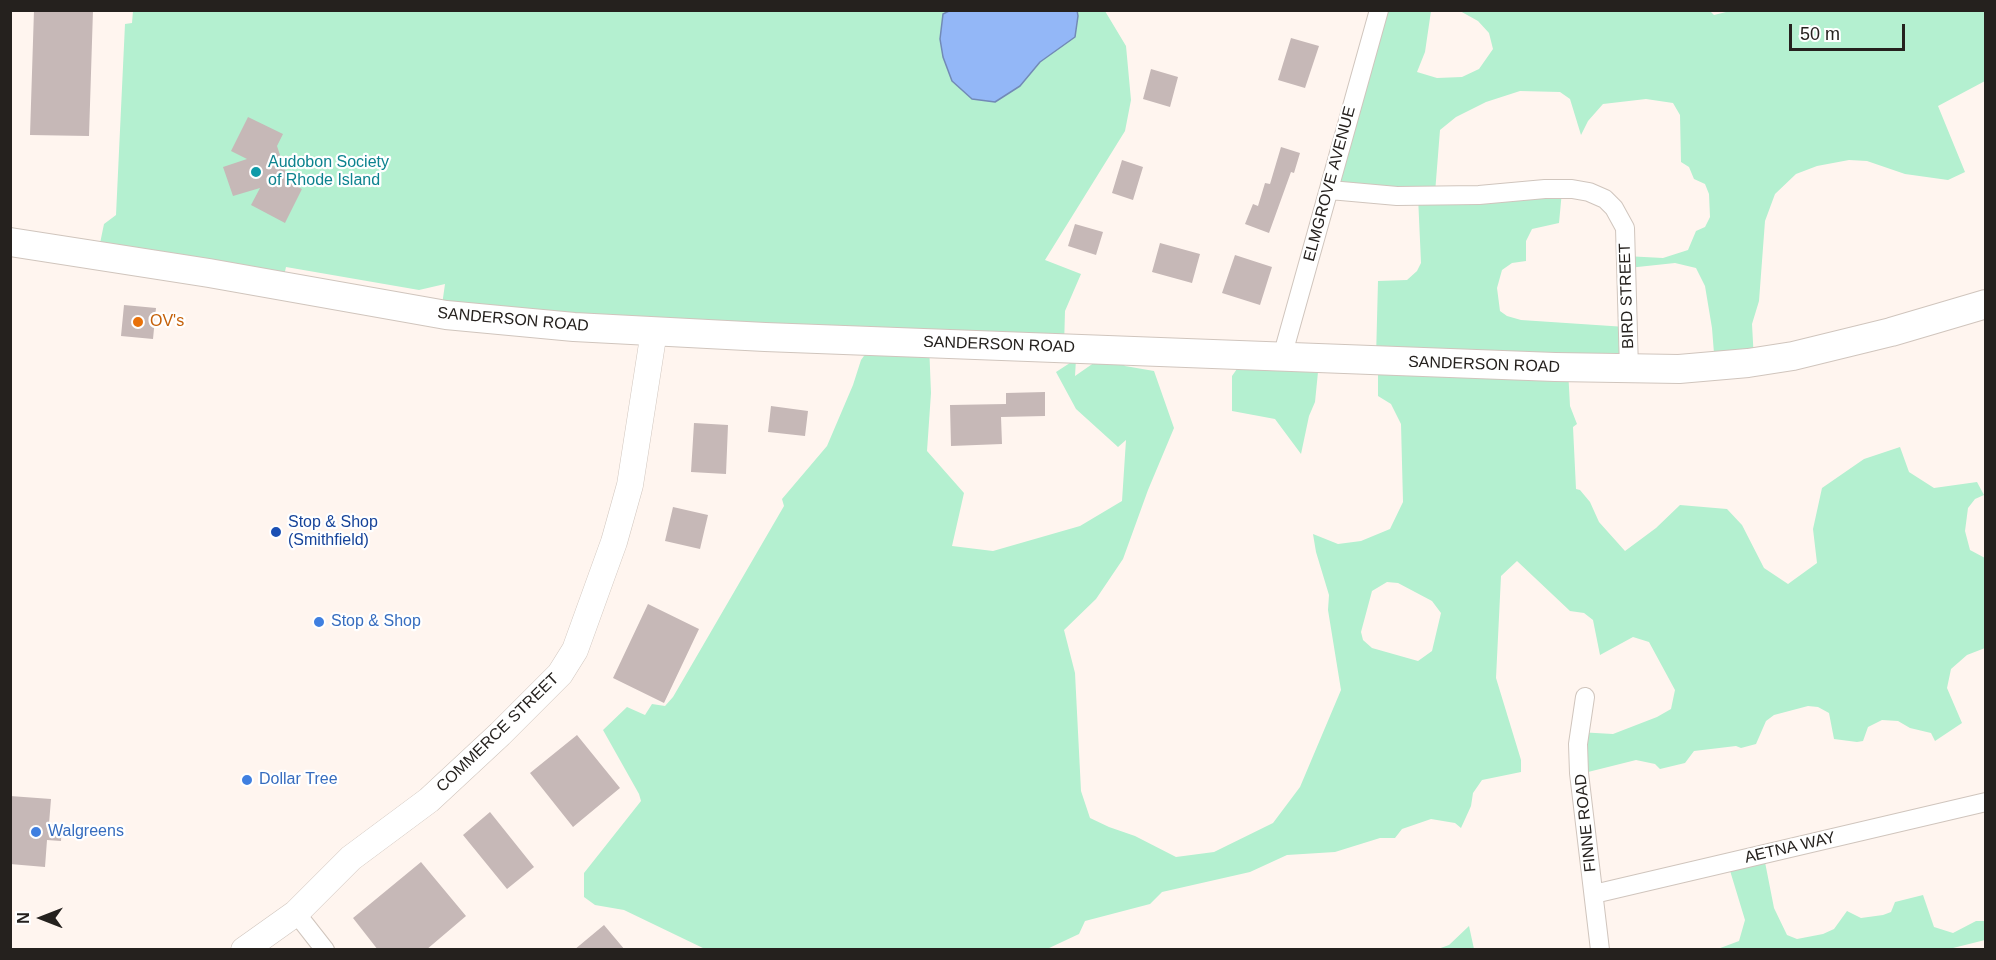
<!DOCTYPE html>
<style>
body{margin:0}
#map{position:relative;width:1996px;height:960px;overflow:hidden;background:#fff5ef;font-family:Arial,sans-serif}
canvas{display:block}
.frame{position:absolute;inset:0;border:12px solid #25211e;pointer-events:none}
.north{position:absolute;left:12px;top:888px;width:60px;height:60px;-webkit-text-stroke:4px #fff;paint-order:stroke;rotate:270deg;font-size:16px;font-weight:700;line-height:24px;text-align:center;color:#25211e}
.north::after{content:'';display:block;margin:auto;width:21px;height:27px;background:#25211e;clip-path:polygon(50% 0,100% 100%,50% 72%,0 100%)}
.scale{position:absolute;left:1789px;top:24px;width:116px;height:27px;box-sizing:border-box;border:3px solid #25211e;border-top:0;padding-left:8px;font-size:18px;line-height:21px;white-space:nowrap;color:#25211e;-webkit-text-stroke:4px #fff;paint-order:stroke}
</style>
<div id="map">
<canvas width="1996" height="960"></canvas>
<div class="frame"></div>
<div class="north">N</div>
<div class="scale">50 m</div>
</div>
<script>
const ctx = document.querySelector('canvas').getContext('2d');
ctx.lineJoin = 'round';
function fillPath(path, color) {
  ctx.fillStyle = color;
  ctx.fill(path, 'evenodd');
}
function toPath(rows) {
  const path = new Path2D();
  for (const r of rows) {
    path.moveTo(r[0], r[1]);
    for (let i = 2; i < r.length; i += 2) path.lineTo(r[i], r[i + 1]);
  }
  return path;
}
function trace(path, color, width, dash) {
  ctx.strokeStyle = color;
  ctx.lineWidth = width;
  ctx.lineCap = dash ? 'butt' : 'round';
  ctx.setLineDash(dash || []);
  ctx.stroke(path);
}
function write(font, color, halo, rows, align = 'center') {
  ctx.font = font + ' Arial,sans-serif';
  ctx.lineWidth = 4.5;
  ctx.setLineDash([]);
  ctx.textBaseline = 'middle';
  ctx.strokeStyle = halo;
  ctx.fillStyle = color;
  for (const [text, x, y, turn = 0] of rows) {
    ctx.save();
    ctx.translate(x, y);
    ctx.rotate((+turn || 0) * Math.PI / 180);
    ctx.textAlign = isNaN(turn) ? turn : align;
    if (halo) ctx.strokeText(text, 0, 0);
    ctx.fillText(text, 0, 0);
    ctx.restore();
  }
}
const green = toPath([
 [1709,10,1714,15,1734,10,1985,11,1985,81,1938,106,1965,172,1948,180,1905,174,1867,161,1849,160,1817,166,1796,174,1775,194,1765,221,1759,301,1752,324,1754,361,1715,366,1712,328,1705,286,1696,268,1675,263,1628,268,1625,256,1663,258,1688,250,1696,231,1705,227,1710,217,1709,194,1705,184,1694,179,1689,167,1681,162,1680,115,1673,103,1646,99,1603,104,1588,121,1581,135,1570,99,1560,92,1520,91,1486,102,1456,117,1440,130,1435,193,1562,191,1559,223,1532,229,1526,241,1526,261,1512,263,1502,270,1497,288,1500,311,1507,316,1521,320,1626,327,1627,365,1568,369,1570,406,1577,424,1573,427,1576,489,1580,490,1590,502,1599,522,1625,551,1656,528,1680,505,1727,509,1742,525,1764,568,1788,584,1817,563,1813,529,1822,488,1864,459,1900,447,1909,472,1934,488,1977,482,1984,495,1975,499,1968,508,1965,531,1970,550,1985,558,1985,648,1967,655,1951,669,1947,688,1962,723,1935,741,1931,733,1910,728,1898,721,1882,720,1868,727,1863,741,1857,742,1834,739,1829,713,1818,707,1808,706,1774,715,1766,721,1756,744,1741,748,1736,746,1694,751,1685,763,1660,769,1655,764,1636,760,1580,774,1578,732,1613,734,1657,717,1671,709,1675,690,1649,642,1633,637,1600,655,1593,620,1584,613,1570,611,1517,561,1501,576,1496,678,1521,760,1521,772,1482,780,1473,793,1471,806,1461,828,1455,823,1431,819,1402,829,1395,838,1380,838,1335,852,1287,855,1250,872,1162,892,1150,904,1085,921,1079,934,1047,949,705,949,624,910,595,905,584,897,584,873,641,801,639,794,603,730,627,707,645,715,652,704,665,706,673,697,784,506,782,499,827,446,853,385,861,360,874,342,441,312,445,284,419,290,286,267,282,285,98,253,104,224,116,215,125,24,132,23,133,11,1105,11,1126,46,1131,100,1125,131,1045,260,1081,274,1065,311,1064,347,929,344,931,393,927,451,964,493,952,546,993,551,1080,526,1122,501,1126,440,1118,447,1076,409,1056,372,1076,359,1075,376,1111,351,1125,366,1154,371,1174,428,1148,490,1123,559,1096,599,1064,630,1075,673,1081,791,1090,818,1109,827,1135,836,1176,857,1214,852,1273,823,1300,787,1341,690,1328,610,1329,595,1316,552,1313,534,1338,544,1361,541,1390,529,1403,502,1401,424,1391,404,1378,396,1378,365,1376,358,1378,281,1407,280,1417,271,1421,263,1418,196,1329,190,1378,11,1431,11,1425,52,1417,72,1437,78,1462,77,1479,69,1493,49,1489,33,1478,21,1460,11],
 [1387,582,1398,583,1432,601,1441,613,1432,651,1418,661,1372,648,1363,640,1361,632,1372,591],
 [1246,356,1319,362,1315,402,1309,416,1301,454,1275,419,1232,411,1232,376],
 [1764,857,1774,908,1787,935,1797,939,1823,934,1834,929,1847,911,1861,918,1883,915,1891,912,1895,902,1923,895,1934,927,1953,933,1976,921,1985,921,1985,940,1949,949,1715,950,1739,941,1745,920,1728,864],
 [1469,926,1474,949,1438,949,1449,945]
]);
const water = toPath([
 [951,10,1077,10,1078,16,1075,37,1040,62,1020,86,995,102,972,99,952,81,943,57,940,39,943,14,951,10]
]);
const building = toPath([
 [34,10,93,10,89,136,30,135],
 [1291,38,1319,46,1305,88,1278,80],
 [1151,69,1178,77,1170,107,1143,99],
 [248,117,283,134,277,146,289,182,302,189,285,223,251,205,260,188,233,196,223,167,247,159,231,151],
 [1281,147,1300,153,1294,173,1291,172,1269,233,1245,224,1253,204,1258,206,1265,183,1270,184],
 [1122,160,1143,167,1133,200,1112,193],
 [1075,224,1103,232,1096,255,1068,246],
 [1160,243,1200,254,1192,283,1152,272],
 [1235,255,1272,267,1260,305,1222,293],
 [124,305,156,308,153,339,121,336],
 [1045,392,1045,416,1001,417,1002,444,951,446,950,405,1006,404,1006,393],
 [771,406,808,411,805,436,768,432],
 [694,423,728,425,726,474,691,472],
 [673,507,708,515,700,549,665,541],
 [648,604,699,629,664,703,613,678],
 [577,735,620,788,573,827,530,773],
 [10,796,51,799,49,824,62,825,61,841,47,840,45,867,10,864],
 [490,812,534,867,507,889,463,835],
 [421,862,466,916,426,950,378,950,353,918],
 [604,925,625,950,574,950]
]);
const street = toPath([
 [1330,190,1397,196,1479,195,1545,189,1572,189,1589,192,1605,199,1614,208,1625,228,1629,369],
 [1282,357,1379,10],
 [1585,697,1578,744,1579,773,1600,950],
 [1594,894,1986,802],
 [296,913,325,950]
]);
const secondary = toPath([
 [244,950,296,913,351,858,429,800,500,734,560,674,575,650,614,542,630,485,654,331]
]);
const primary = toPath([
 [10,242,209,273,446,315,574,327,765,337,1555,367,1679,369,1748,363,1793,356,1891,332,1986,304]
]);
const markers = [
 [256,172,6,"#0f9aa8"],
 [138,322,6,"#e8710a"],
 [276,532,6,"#1a4fb4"],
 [319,622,6,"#3f7fe0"],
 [247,780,6,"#3f7fe0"],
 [36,832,6,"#3f7fe0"]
];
const cultureNames = [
 ["Audobon Society",268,163],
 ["of Rhode Island",268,181]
];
const streetNames = [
 ["ELMGROVE AVENUE",1330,184,-75],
 ["BIRD STREET",1627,296,-92],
 ["SANDERSON ROAD",513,320,5],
 ["SANDERSON ROAD",999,345,2],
 ["SANDERSON ROAD",1484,365,2],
 ["COMMERCE STREET",498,733,-44],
 ["FINNE ROAD",1586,823,-96],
 ["AETNA WAY",1790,848,-13]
];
const foodNames = [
 ["OV's",150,322]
];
const transitNames = [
 ["Stop & Shop",288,523],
 ["(Smithfield)",288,541]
];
const shopNames = [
 ["Stop & Shop",331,622],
 ["Dollar Tree",259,780],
 ["Walgreens",48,832]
];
fillPath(green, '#b4f0d0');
fillPath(water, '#93b7f7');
trace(water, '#728ab6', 1.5);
fillPath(building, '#c6b8b7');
trace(street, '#d0c5bd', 20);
trace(secondary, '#d0c5bd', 27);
trace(primary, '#d0c5bd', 30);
trace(street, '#fff', 18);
trace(secondary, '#fff', 26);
trace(primary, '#fff', 28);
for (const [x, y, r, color] of markers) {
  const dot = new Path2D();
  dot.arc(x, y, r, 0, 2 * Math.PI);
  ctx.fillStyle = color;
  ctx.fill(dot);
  trace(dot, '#fff', 2);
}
write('16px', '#0d838f', '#fff', cultureNames, 'left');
write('16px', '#25211e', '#fff', streetNames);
write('16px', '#c56008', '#fff', foodNames, 'left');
write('16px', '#164399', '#fff', transitNames, 'left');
write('16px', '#366cbe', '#fff', shopNames, 'left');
</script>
